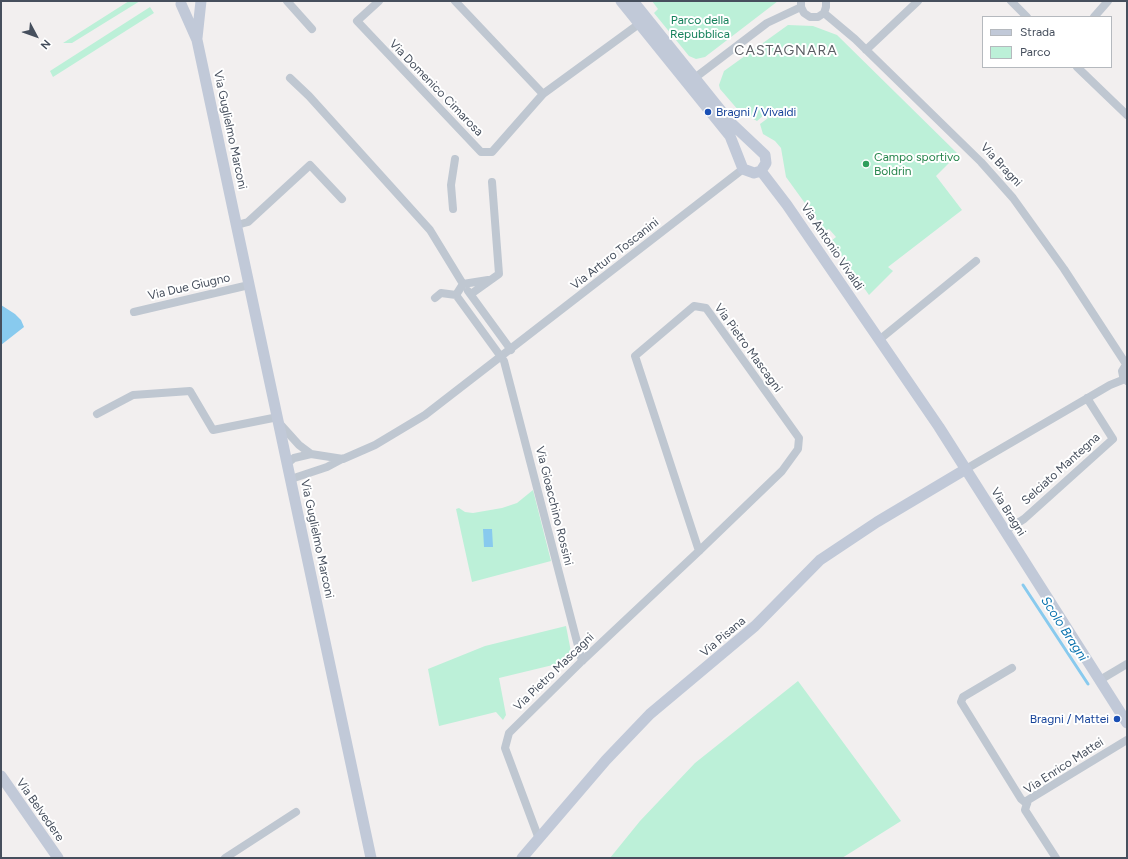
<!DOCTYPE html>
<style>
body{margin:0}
#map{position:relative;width:1128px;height:859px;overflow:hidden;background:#f2efef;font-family:Figtree,sans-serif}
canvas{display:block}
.frame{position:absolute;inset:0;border:2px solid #464f5d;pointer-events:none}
.legend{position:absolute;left:982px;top:16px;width:130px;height:52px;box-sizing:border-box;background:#fff;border:1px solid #b5b9be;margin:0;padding:5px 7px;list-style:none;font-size:12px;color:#464f5d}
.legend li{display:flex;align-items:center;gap:8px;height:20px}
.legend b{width:20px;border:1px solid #b5b9be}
.north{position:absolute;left:16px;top:16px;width:40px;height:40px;-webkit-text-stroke:3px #fff;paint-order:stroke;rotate:131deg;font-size:11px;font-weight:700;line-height:16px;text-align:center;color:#464f5d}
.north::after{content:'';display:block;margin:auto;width:14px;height:18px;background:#464f5d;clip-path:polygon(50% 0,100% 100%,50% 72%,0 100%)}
</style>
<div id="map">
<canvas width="1128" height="859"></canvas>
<div class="frame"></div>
<ul class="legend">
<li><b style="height:5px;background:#c1c9d8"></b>Strada</li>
<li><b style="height:11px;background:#bcf0d8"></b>Parco</li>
</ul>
<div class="north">N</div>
</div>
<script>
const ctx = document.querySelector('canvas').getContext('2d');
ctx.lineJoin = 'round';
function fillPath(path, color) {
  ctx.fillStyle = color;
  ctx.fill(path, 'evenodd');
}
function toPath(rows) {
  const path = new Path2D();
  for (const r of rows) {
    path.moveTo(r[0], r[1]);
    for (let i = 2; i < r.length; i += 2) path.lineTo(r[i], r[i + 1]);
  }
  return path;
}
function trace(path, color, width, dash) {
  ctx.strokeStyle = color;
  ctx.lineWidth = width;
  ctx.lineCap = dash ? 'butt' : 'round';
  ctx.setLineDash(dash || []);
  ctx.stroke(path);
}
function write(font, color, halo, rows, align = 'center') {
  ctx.font = font + ' Figtree,sans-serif';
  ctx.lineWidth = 4;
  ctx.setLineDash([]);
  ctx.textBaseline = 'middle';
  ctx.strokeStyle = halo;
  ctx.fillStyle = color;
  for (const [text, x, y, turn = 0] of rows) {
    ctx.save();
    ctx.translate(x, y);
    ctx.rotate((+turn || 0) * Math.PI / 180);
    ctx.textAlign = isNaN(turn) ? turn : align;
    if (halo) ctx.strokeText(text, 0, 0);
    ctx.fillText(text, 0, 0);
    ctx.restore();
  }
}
const green = toPath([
 [129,1,140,1,72,43,63,43],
 [652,1,778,1,705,57,696,59,689,56,654,13,658,9],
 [150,7,154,13,53,77,50,71],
 [788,25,813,26,837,35,958,154,936,176,962,210,888,267,893,271,869,295,831,241,836,237,829,229,825,231,786,177,781,148,775,141,763,134,760,124,768,118,764,115,757,121,739,111,720,89,719,85,724,71],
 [533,490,551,561,472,582,456,509,459,508,465,512,473,513,502,508,517,503],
 [566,626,572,657,561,668,557,664,499,678,506,715,503,720,496,712,439,726,428,669,485,646],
 [798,681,901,821,842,858,610,858,640,821,695,763]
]);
const water = toPath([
 [1,305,15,314,21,320,24,327,1,345],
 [483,529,492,529,493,547,484,547]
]);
const stream = toPath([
 [1023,585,1088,684]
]);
const street = toPath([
 [287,1,312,29],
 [379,1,357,21,481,152,492,152,543,94,643,21],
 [455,1,543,94],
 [801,1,801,7,804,13,810,17,818,17,824,13,826,7,826,1],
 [1011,1,1027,17],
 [824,13,855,39,981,162,1013,198,1064,269,1126,364],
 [1094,17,1108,1],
 [866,50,918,1],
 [1077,67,1127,115],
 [290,78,309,96,430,230,463,284,456,295],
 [692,80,767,23,801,7],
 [453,209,451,185,455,159],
 [237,225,248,222,310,165,342,199],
 [463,284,488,280],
 [468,291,511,350],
 [471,294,499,274,492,182],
 [435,298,441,293,456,295,504,361,582,661],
 [134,312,249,285],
 [879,340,976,261],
 [1127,363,1122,371,1123,376,1127,381],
 [97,414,133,395,190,391,213,430,278,417],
 [280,424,299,445,311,454],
 [288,463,294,458,311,454,343,459,375,445,425,415,743,169],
 [966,469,1110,385,1125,379],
 [291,479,327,467,342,459],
 [1005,531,1024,519,1113,439,1087,398],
 [1012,668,963,697,961,702,1021,799,1027,804],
 [1100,680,1127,664],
 [539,839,505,748,509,733,582,661,699,551,782,471,798,449,799,438,706,308,694,306,635,356,699,551],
 [225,858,296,812],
 [1056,858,1025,810,1028,800,1127,740]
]);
const secondary = toPath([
 [621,1,730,136,743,169,754,173,761,171,766,163,765,155,730,122,633,1],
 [181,4,197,40,371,858],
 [197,38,201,1],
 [761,171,787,205,939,427,1127,723],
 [1,776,58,858],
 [522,858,606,760,650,714,755,626,820,560,877,522,966,469]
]);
const markers = [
 [708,112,4,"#1a4fb4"],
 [866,164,4,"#2e9e5b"],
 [1117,719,4,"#1a4fb4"]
];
const parkNames = [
 ["Parco della",700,20],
 ["Repubblica",700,34]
];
const streetNames = [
 ["Via Domenico Cimarosa",436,88,46],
 ["Via Guglielmo Marconi",230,130,78],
 ["Via Bragni",1001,165,47],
 ["Via Antonio Vivaldi",832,247,56],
 ["Via Arturo Toscanini",615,254,-38],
 ["Via Due Giugno",189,287,-13],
 ["Via Pietro Mascagni",748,348,54],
 ["Selciato Mantegna",1061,469,-42],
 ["Via Gioacchino Rossini",554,506,76],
 ["Via Bragni",1008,512,58],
 ["Via Guglielmo Marconi",317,539,78],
 ["Via Pisana",723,637,-40],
 ["Via Pietro Mascagni",554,672,-44],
 ["Via Enrico Mattei",1064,766,-33],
 ["Via Belvedere",40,810,55]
];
const transitNames = [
 ["Bragni / Vivaldi",716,112],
 ["Bragni / Mattei",1109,719,"right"]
];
const leisureNames = [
 ["Campo sportivo",874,157],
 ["Boldrin",874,171]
];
const waterNames = [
 ["Scolo Bragni",1064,629,57]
];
const quarterNames = [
 ["CASTAGNARA",786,51]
];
fillPath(green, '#bcf0d8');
fillPath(water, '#88caee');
trace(stream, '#88caee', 3);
trace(street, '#bfc7d1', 8);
trace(secondary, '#c1c9d8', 11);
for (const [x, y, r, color] of markers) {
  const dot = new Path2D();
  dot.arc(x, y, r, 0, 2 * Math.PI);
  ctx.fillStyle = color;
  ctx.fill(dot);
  trace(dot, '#fff', 1.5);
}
write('12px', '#15815b', '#fff', parkNames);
write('12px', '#464f5d', '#fff', streetNames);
write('12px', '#164399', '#fff', transitNames, 'left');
write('12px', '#27864d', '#fff', leisureNames, 'left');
write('italic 13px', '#0972ae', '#fff', waterNames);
ctx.letterSpacing = '1px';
write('14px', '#5b5e64', '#fff', quarterNames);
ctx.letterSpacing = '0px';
</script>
